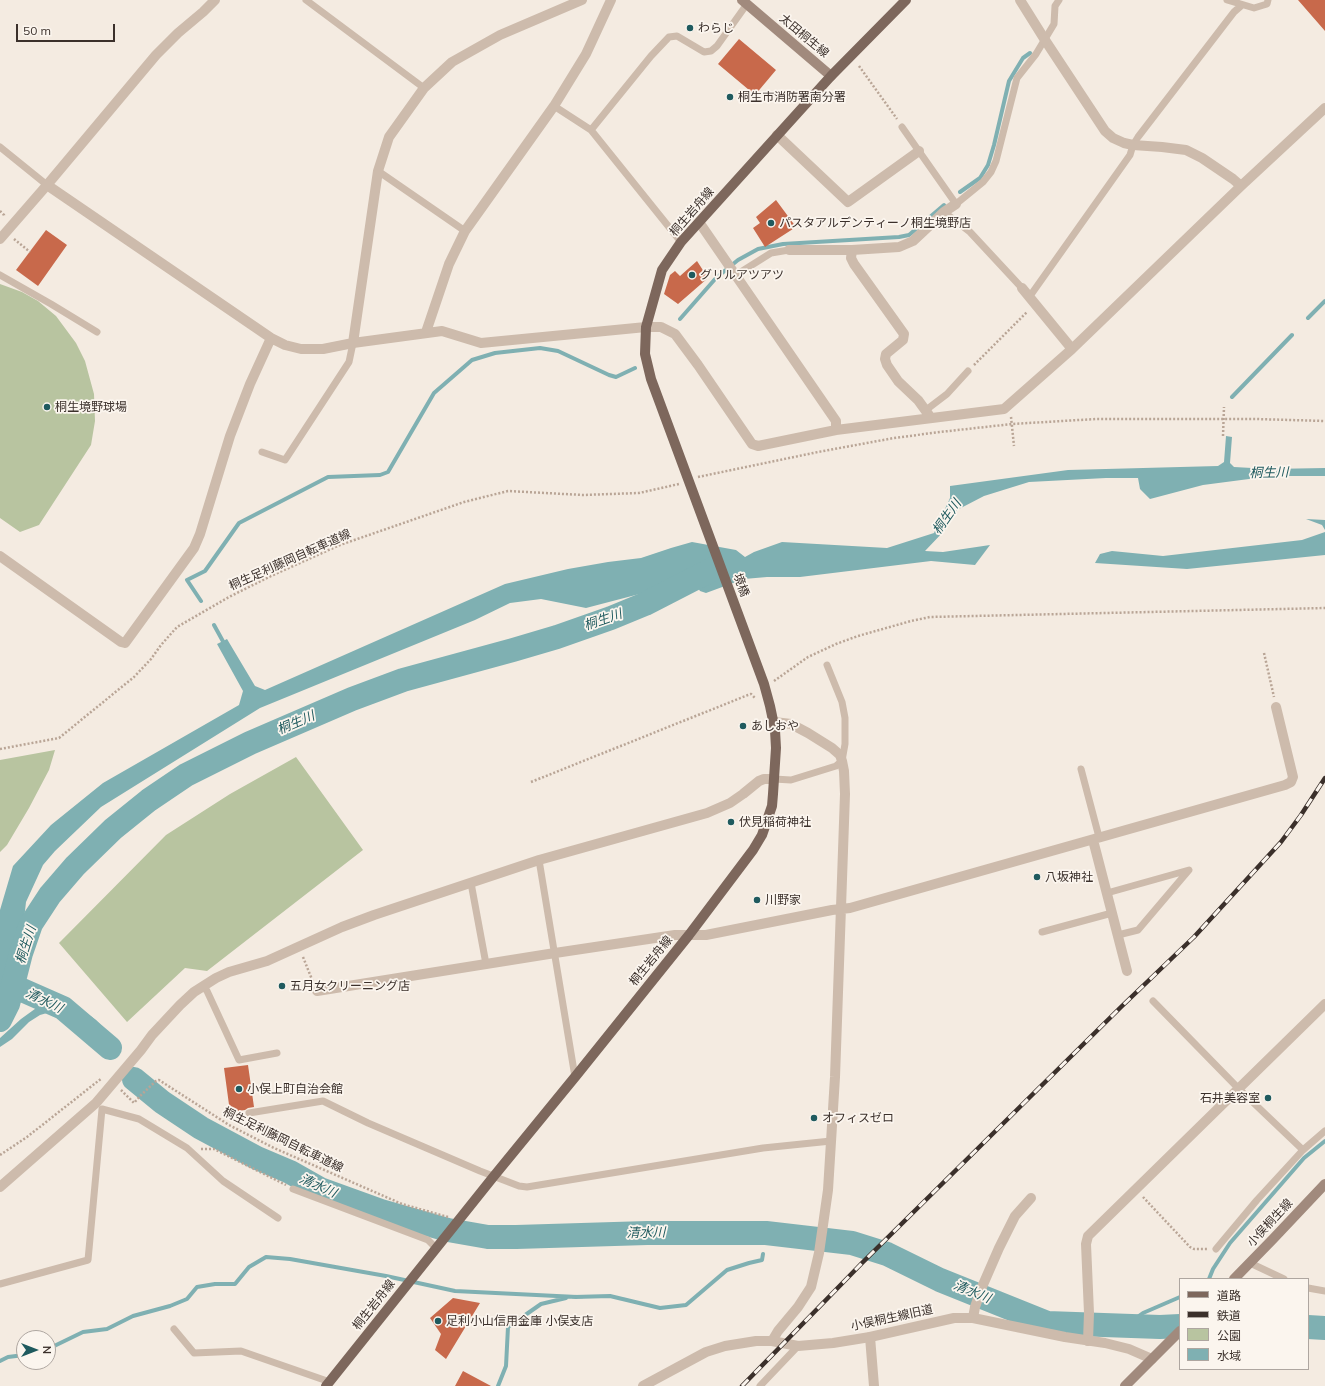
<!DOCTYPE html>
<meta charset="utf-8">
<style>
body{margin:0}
#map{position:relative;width:1325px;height:1386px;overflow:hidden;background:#f4ebe1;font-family:Mulish,"Noto Sans JP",sans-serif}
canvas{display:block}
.legend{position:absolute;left:1179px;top:1278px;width:130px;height:92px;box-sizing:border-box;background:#fbf5ee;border:1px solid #aea6a0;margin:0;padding:5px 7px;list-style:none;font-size:12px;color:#3b302b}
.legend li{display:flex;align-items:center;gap:8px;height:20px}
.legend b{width:20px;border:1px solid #aea6a0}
.north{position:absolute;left:16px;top:1330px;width:40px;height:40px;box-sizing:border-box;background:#fbf5ee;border:1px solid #aea6a0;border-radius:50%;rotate:90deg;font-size:11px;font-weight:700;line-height:16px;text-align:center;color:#3b302b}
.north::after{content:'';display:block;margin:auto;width:14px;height:18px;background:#1f5a5e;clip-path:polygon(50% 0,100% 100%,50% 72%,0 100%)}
.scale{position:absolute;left:16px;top:24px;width:99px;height:18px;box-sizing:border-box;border:2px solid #3b302b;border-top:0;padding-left:5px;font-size:12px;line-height:14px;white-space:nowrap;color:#3b302b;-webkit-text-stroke:3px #fbf5ee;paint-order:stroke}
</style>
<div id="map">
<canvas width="1325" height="1386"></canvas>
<ul class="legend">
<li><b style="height:5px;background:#7d675c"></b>道路</li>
<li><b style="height:5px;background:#3b302b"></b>鉄道</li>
<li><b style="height:11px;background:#b8c4a0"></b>公園</li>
<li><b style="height:11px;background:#7fb0b2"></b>水域</li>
</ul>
<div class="north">N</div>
<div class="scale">50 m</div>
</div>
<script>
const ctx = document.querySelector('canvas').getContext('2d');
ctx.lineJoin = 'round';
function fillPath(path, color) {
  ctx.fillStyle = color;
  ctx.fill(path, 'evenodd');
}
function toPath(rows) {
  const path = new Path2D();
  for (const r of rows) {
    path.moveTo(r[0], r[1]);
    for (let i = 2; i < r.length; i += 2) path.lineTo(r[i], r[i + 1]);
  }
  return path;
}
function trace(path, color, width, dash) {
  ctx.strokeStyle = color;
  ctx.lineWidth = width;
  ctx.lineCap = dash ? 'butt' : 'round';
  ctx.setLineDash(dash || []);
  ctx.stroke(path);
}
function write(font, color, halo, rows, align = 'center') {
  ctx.font = font + ' Mulish,"Noto Sans JP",sans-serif';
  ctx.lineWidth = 3.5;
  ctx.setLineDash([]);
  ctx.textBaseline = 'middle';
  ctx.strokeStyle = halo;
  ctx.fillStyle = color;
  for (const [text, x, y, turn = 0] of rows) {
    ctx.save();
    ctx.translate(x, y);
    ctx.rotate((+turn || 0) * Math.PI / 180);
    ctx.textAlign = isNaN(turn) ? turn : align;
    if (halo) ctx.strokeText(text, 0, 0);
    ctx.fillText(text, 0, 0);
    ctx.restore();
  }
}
const green = toPath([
 [0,284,22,292,38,301,56,316,76,343,85,361,94,394,95,421,91,445,39,525,20,532,0,518],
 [55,750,49,770,29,808,7,845,0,852,0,760],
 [296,757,363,850,207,971,185,968,127,1022,59,943,166,835,230,794]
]);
const water = toPath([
 [1226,436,1232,437,1230,463,1234,467,1270,469,1325,468,1325,476,1272,476,1203,485,1150,499,1140,489,1138,478,1106,478,1029,482,984,496,957,510,945,530,925,551,943,552,990,545,975,565,931,561,800,577,767,577,744,579,706,593,700,591,694,582,670,586,586,608,541,599,510,603,475,620,260,708,101,807,55,851,43,865,26,902,22,938,15,968,0,1005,0,910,13,866,51,825,103,783,239,705,243,691,217,644,227,639,255,686,265,690,505,584,568,569,608,562,641,558,671,548,692,542,736,550,745,557,754,552,782,542,887,548,934,533,950,498,950,486,1068,470,1218,466,1224,462],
 [1306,519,1325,520,1325,530,1322,525],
 [1325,532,1325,555,1187,569,1095,563,1100,554,1112,551,1163,556,1302,540],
 [52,1001,59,1001,81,1009,96,1020,117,1042,104,1054,79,1026,63,1013,54,1011,40,1015,29,1022,12,1039,0,1047,0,1038,21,1019,39,1006]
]);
const stream = toPath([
 [960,192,980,178,988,165,994,145,1009,81,1023,58,1030,53],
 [1308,318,1325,301],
 [680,319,716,278,738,260,758,249,783,244,899,237,909,235,944,205],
 [1232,397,1292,335],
 [201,601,187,580,205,571,239,523,328,477,380,475,388,472,434,393,472,360,495,353,540,348,558,351,609,375,616,377,635,368],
 [214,625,225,645],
 [1209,1279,1213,1269,1230,1243,1304,1158,1325,1141],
 [574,1297,610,1296,660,1308,686,1305,727,1270,749,1263,762,1260,763,1254],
 [1125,1326,1143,1313,1180,1297],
 [48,1349,83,1332,107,1329,133,1316,170,1306,187,1299,197,1287,215,1284,235,1284,249,1267,266,1257,290,1259,386,1276,455,1291,577,1297],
 [0,1361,8,1357,24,1355],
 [498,1386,506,1366,508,1327,541,1304,566,1298]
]);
const river = toPath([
 [13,986,63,1008,110,1048],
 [0,1020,8,1004,21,953,31,924,50,895,75,866,113,829,149,800,186,775,250,743,352,699,403,680,513,650,557,637,611,618,645,604,713,569],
 [134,1079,162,1102,201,1128,257,1158,290,1172,320,1189,381,1211,448,1230,488,1237,516,1237,647,1233,766,1233,852,1243,887,1254,940,1280,1047,1323,1160,1327,1180,1326],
 [1308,1327,1325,1328]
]);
const building = toPath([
 [1298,0,1325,0,1325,31],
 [739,39,776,70,755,95,718,64],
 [776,200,796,227,765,247,753,228,760,223,756,217],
 [46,230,67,245,38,286,16,270],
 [697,261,708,278,678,304,664,294,670,275,675,271,680,276],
 [248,1065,254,1107,248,1108,245,1110,230,1112,224,1068],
 [453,1298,480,1303,446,1359,435,1350,441,1334,430,1318],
 [463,1371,491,1386,455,1386]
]);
const path = toPath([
 [859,66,897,119],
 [0,211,4,215,4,217],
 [14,239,30,252],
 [974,365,1027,312],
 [1011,417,1014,446],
 [1223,436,1224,407],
 [698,477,818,452,894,438,940,432,1012,424,1096,419,1256,419,1325,421],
 [1264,653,1274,697],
 [774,681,808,657,836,644,858,636,911,621,930,617,1325,608],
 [0,749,59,738,134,677,151,659,161,645,177,627,229,597,271,576,340,545,464,502,508,491,583,495,639,493,679,484],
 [531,782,748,695,751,694,755,698],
 [303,957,313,982],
 [121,1090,134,1103,140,1096,156,1081,159,1080,229,1125,274,1148,402,1204,448,1217],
 [201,1149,214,1149,286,1185],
 [0,1155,27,1137,102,1078],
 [1143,1197,1190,1247,1194,1249,1207,1249]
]);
const service = toPath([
 [306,0,424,88],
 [1227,0,1254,8,1267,4,1268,0],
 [554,106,591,130,681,242],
 [902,127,956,204,983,182,991,172,996,161,1017,78,1036,54,1054,24,1055,6,1059,0],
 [591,130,651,56,669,37,677,36,704,52,711,51,717,46,747,4],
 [0,147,47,185],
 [378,171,465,231],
 [944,212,970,232,1022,288],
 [0,275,51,304,97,332],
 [736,275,771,253,789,250],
 [1030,296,1130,155,1133,145,1138,137,1234,12,1242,5],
 [926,410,947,394,968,371],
 [262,452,285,460,349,362,353,343],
 [1081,769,1099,837],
 [774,779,791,780,836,766,842,761,845,744,845,718,842,702,827,665],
 [539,860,575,1077],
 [471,883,486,964],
 [1107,893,1189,870,1138,930,1118,935],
 [1042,932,1112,913],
 [203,986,207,991,239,1060,277,1053],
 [1153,1001,1239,1089,1303,1150],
 [249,1113,323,1101,368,1123,480,1171,519,1186,527,1187,763,1148,831,1141],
 [293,1189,428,1240,436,1248],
 [1216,1249,1257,1200,1303,1150,1325,1131],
 [1250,1263,1284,1279],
 [0,1284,88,1260,102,1109,139,1119,187,1148,223,1181,278,1218],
 [1308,1288,1325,1291],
 [174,1329,194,1353,241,1351,330,1382],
 [760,1386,798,1346]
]);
const minor = toPath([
 [1020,0,1045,40,1105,131,1113,138,1124,143,1133,145,1162,147,1186,150,1202,158,1233,179,1241,186],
 [777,135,848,202,919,151],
 [47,185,271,338,285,345,301,349,323,349,353,343,442,331,481,343,646,327,661,327,675,334,698,365,752,444,758,446,836,430,1004,409,1072,349,1241,186,1325,108],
 [699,222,836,421,836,430],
 [0,239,47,185,156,55,178,33,203,12,215,0],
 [789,250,852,250,899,247,913,241,944,212,956,204],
 [852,250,851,258,854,264,904,334,903,340,886,354,885,359,887,365,898,381,918,400,931,418],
 [1022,288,1072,349],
 [426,332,449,264,465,231,554,106,586,54,611,0],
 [353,343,378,171,389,137,424,88,452,62,500,35,582,0],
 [0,556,121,642,125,643,194,548,200,534,230,436,250,384,271,338],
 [1093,840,1127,971],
 [317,991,555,953,675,935,706,935,832,910,850,908,1285,785,1291,782,1293,777,1276,707],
 [0,1187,96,1103,141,1050,152,1035,180,1005,194,992,216,978,229,972,267,961,342,927,374,915,539,860,707,813,730,803,743,794,759,781,764,779,774,779],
 [973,1318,975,1307,982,1287,999,1248,1015,1216,1031,1198],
 [870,1337,874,1386],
 [772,1341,778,1331,798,1307,811,1287,819,1253,828,1190,835,1077,845,794,844,771,842,761,840,755,832,748,808,733,791,724,774,722],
 [1088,1341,1089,1313,1086,1244,1088,1236,1325,1004]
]);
const tertiary = toPath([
 [643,1386,706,1352,725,1346,756,1341,772,1341,798,1346,833,1343,870,1337,954,1318,973,1318,1065,1337,1105,1343,1129,1349,1152,1359]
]);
const secondary = toPath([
 [742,0,831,76],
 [1234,1279,1273,1239,1325,1184],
 [1125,1386,1180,1331]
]);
const primary = toPath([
 [326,1386,494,1176,575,1077,689,935,753,850,762,835,772,806,773,794,776,748,775,730,770,706,764,684,651,379,645,354,646,327,662,270,681,242,831,76,906,0]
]);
const rail = toPath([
 [742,1386,863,1262,1121,1007,1194,937,1281,842,1301,815,1325,778]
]);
const markers = [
 [690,28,4,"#1f5a5e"],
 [730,97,4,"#1f5a5e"],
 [771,223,4,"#1f5a5e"],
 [692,275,4,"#1f5a5e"],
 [47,407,4,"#1f5a5e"],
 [743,726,4,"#1f5a5e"],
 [731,822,4,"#1f5a5e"],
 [1037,877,4,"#1f5a5e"],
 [757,900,4,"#1f5a5e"],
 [282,986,4,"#1f5a5e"],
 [239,1089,4,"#1f5a5e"],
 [1268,1098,4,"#1f5a5e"],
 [814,1118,4,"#1f5a5e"],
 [438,1321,4,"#1f5a5e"]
];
const poiNames = [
 ["わらじ",698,28],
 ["桐生市消防署南分署",738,97],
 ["パスタアルデンティーノ桐生境野店",779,223],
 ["グリルアツアツ",700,275],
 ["桐生境野球場",55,407],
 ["あしおや",751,726],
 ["伏見稲荷神社",739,822],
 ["八坂神社",1045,877],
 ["川野家",765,900],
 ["五月女クリーニング店",290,986],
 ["小俣上町自治会館",247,1089],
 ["石井美容室",1260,1098,"right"],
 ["オフィスゼロ",822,1118],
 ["足利小山信用金庫 小俣支店",446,1321]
];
const streetNames = [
 ["太田桐生線",804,36,40],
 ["桐生岩舟線",692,212,-49],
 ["桐生足利藤岡自転車道線",290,560,-24],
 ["境橋",741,585,70],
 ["桐生岩舟線",651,961,-51],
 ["桐生足利藤岡自転車道線",283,1140,26],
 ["小俣桐生線",1270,1223,-47],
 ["桐生岩舟線",374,1305,-52],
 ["小俣桐生線旧道",892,1318,-12]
];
const waterNames = [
 ["桐生川",1269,473,-1],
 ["桐生川",947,517,-55],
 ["桐生川",603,620,-19],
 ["桐生川",296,723,-23],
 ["桐生川",26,945,-72],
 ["清水川",44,1001,26],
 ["清水川",318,1186,24],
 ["清水川",646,1233,-1],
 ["清水川",972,1292,22]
];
fillPath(green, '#b8c4a0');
fillPath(water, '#7fb0b2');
trace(stream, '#7fb0b2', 4);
trace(river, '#7fb0b2', 24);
fillPath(building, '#c8694b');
trace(path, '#b9a596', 2.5, [2, 2]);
trace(service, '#cdbbac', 7);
trace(minor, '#cdbbac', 10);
trace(tertiary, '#cdbbac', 10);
trace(secondary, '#a18a7d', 10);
trace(primary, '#7d675c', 10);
trace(rail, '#3b302b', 4.5);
trace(rail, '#fbf5ee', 3, [9]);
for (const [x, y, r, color] of markers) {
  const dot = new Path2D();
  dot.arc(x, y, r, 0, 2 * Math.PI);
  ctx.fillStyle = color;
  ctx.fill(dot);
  trace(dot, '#fbf5ee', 1.5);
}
write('12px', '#3b302b', '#fbf5ee', poiNames, 'left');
write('12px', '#3b302b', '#fbf5ee', streetNames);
write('italic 13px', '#1f5a5e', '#fbf5ee', waterNames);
</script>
